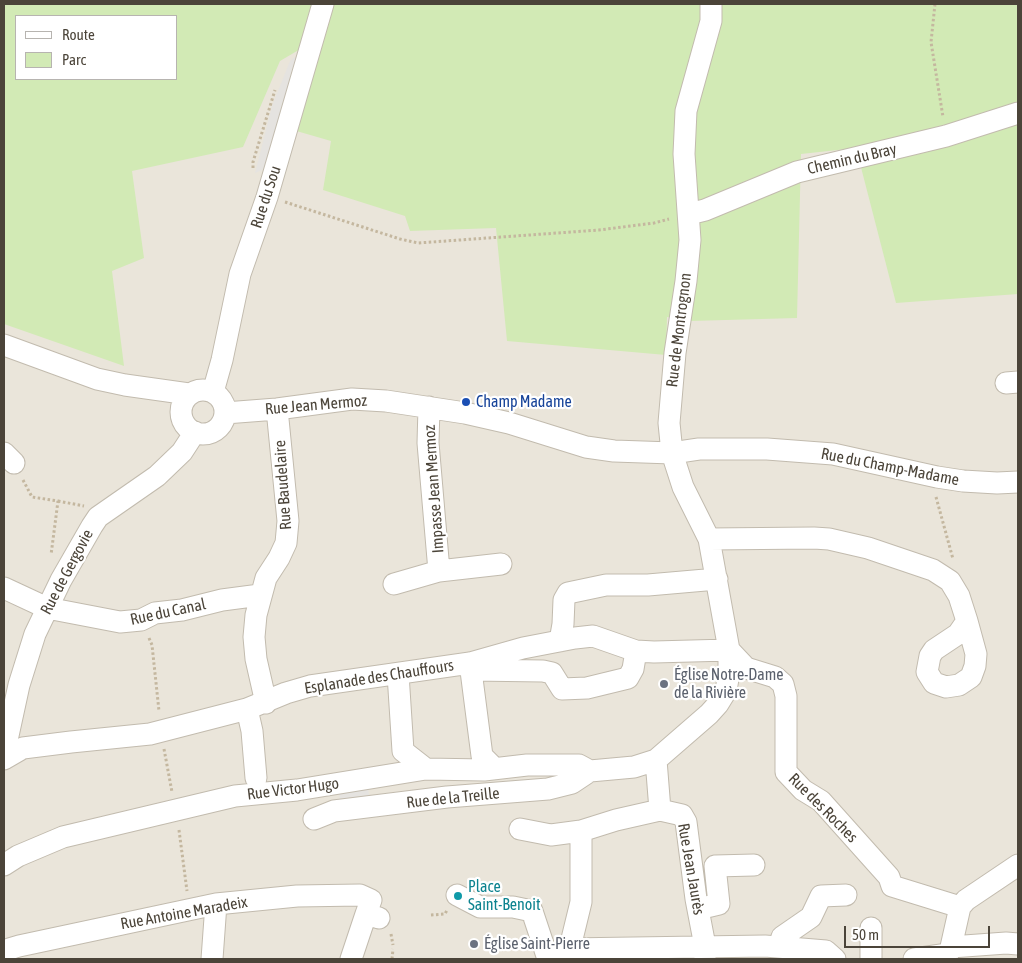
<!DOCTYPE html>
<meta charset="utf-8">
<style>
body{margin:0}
#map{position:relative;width:1022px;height:963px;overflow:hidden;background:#f6f3ec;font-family:"Asap Condensed",sans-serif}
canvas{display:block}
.frame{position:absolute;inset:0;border:5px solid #4b4439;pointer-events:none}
.legend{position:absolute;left:15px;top:15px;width:162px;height:65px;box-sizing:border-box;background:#fff;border:1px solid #b7b4b0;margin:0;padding:6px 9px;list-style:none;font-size:15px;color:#4b4439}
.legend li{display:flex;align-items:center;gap:10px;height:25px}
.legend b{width:25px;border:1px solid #b7b4b0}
.scale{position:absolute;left:844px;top:926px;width:146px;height:22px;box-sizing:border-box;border:2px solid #4b4439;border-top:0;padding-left:6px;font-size:15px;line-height:18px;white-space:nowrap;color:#4b4439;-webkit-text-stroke:4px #fff;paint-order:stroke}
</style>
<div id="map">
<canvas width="1022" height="963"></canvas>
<div class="frame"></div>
<ul class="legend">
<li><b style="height:6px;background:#fff"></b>Route</li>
<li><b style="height:14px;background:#d2eab5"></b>Parc</li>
</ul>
<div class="scale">50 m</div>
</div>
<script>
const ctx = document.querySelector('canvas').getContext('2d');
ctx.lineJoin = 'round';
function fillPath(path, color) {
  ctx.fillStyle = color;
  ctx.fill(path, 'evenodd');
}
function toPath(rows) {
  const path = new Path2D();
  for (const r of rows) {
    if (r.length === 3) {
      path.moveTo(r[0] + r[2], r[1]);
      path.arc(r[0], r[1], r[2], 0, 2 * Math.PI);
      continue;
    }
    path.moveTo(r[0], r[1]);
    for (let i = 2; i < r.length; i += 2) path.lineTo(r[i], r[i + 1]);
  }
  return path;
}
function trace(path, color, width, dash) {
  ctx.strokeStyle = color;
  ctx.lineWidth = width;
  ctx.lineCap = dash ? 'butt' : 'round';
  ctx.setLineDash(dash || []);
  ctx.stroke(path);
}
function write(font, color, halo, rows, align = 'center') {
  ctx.font = font + ' "Asap Condensed",sans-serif';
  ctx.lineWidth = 4.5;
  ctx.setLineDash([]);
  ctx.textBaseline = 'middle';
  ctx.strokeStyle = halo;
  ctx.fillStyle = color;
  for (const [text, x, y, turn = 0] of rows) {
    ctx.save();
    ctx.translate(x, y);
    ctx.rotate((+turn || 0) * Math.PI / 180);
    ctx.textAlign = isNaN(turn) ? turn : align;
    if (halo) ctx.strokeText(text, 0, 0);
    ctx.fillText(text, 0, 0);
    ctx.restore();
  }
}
const residential = toPath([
 [4,4,1018,4,1018,959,4,959],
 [16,16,176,16,176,79,16,79]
]);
const green = toPath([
 [4,4,1018,4,1018,294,896,303,856,148,801,154,797,318,690,321,667,317,666,355,507,341,496,228,410,231,405,216,323,190,331,141,293,130,319,38,280,61,243,147,132,171,144,258,112,271,124,366,4,324],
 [16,16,176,16,176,79,16,79]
]);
const parking = toPath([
 [306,49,269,167,255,173,272,106,290,61],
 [367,781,369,795,340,799,338,785]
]);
const path = toPath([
 [935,4,931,42,943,117],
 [253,168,253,162,275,90],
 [285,202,400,239,418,243,599,230,654,223,669,219],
 [23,480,32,497,58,501,51,555],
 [936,497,953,559],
 [58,501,84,506],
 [149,638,152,645,159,711],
 [164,749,172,792],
 [179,830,187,891],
 [431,915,445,914,447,910],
 [391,934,393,945],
 [392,959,393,949]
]);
const minor = toPath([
 [689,214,705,210,797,172,946,136,1018,113],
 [4,345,97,379,125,385,189,394],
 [1006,383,1018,382],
 [203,412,22],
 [213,392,222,360,240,274,267,197,323,4],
 [429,407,428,443,439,571,501,564],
 [225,413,277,409,352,399,386,401,465,413,509,423,586,447,614,451,672,453,699,449,767,449,833,454,937,477,963,481,997,483,1018,482],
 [4,453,14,463],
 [709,539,814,538,829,539,868,548,933,570,950,581,959,596,967,621,976,654,975,666,971,677,959,685,946,687,934,683,927,672,930,656,934,650,958,634,967,621],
 [394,584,439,571],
 [4,588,47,608,120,622,141,620,155,613,182,610,222,600,260,595],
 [560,641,563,624,564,600,568,593,606,585,648,585,717,579],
 [729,650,746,668,775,677,783,684,786,696,786,772,803,790,821,801,889,877,892,886,960,907],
 [470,663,482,756,494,768],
 [472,670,543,671,552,673,562,689,587,688,628,678,633,669,636,651],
 [398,674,403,751,426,769],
 [266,703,256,659,254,637,256,615,266,578,279,558,286,543,288,521,277,409],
 [247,709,252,731,256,778],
 [4,754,19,685,35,634,61,580,92,526,98,517,157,476,182,452,195,432],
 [4,759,23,748,71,742,150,734,247,709,286,693,310,686,470,663,523,648,575,638,593,636,636,651,654,652,729,650],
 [660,810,682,815,686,822,696,899,705,946,705,959],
 [314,819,334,811,447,797,548,789,572,783,590,771,634,767,656,760,709,714,718,704,726,691,729,672,729,650,709,539,683,487,672,453,669,423,675,353,686,281,690,240,684,154,686,111,711,21,711,4],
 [520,829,551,835,581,831],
 [4,865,18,856,63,837,235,796,297,790,426,769,484,770,527,765,579,765,590,771],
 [457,895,480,907,513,907,532,911,548,959],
 [698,909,719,904,715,866,754,865],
 [779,947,782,937,811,917,821,896,846,895],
 [951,947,1006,943,1018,944],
 [568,949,765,946,826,951,835,959],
 [4,959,9,949,19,946,216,904,297,896,360,895,371,900,366,914,379,918],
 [212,959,216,904],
 [351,959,366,914],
 [561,959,572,939,581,902,581,831,616,820,660,810,656,760],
 [871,959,871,928],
 [914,959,948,954],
 [946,959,951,947,960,907,966,900,1018,865]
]);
const markers = [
 [466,402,5,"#1a4fb4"],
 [664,684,5,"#6b7280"],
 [458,896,5,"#0f9aa8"],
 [474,944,5,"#6b7280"]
];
const streetNames = [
 ["Chemin du Bray",852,159,-13],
 ["Rue du Sou",266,197,-72],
 ["Rue de Montrognon",679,330,-83],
 ["Rue Jean Mermoz",316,405,-5],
 ["Rue du Champ-Madame",890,467,11],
 ["Rue Baudelaire",283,485,-94],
 ["Impasse Jean Mermoz",434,489,-94],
 ["Rue de Gergovie",67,572,-62],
 ["Rue du Canal",168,612,-12],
 ["Esplanade des Chauffours",379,677,-9],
 ["Rue Victor Hugo",293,789,-7],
 ["Rue de la Treille",453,798,-6],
 ["Rue des Roches",823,808,45],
 ["Rue Jean Jaurès",691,869,80],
 ["Rue Antoine Maradeix",184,913,-10]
];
const transitNames = [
 ["Champ Madame",476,402]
];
const worshipNames = [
 ["Église Notre-Dame",674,675],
 ["de la Rivière",674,693],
 ["Église Saint-Pierre",484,944]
];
const cultureNames = [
 ["Place",468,887],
 ["Saint-Benoit",468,905]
];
fillPath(residential, '#eae5da');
fillPath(green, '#d2eab5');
fillPath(parking, '#e5e3e0');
trace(minor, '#c2bbae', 23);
trace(path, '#c4b79f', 3, [2.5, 2.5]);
trace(minor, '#fff', 21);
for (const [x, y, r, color] of markers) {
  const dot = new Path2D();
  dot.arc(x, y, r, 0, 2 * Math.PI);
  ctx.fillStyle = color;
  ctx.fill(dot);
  trace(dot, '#fff', 2);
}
write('16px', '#4b4439', '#fff', streetNames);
write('16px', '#164399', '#fff', transitNames, 'left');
write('16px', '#5b616d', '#fff', worshipNames, 'left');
write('16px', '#0d838f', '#fff', cultureNames, 'left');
</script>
